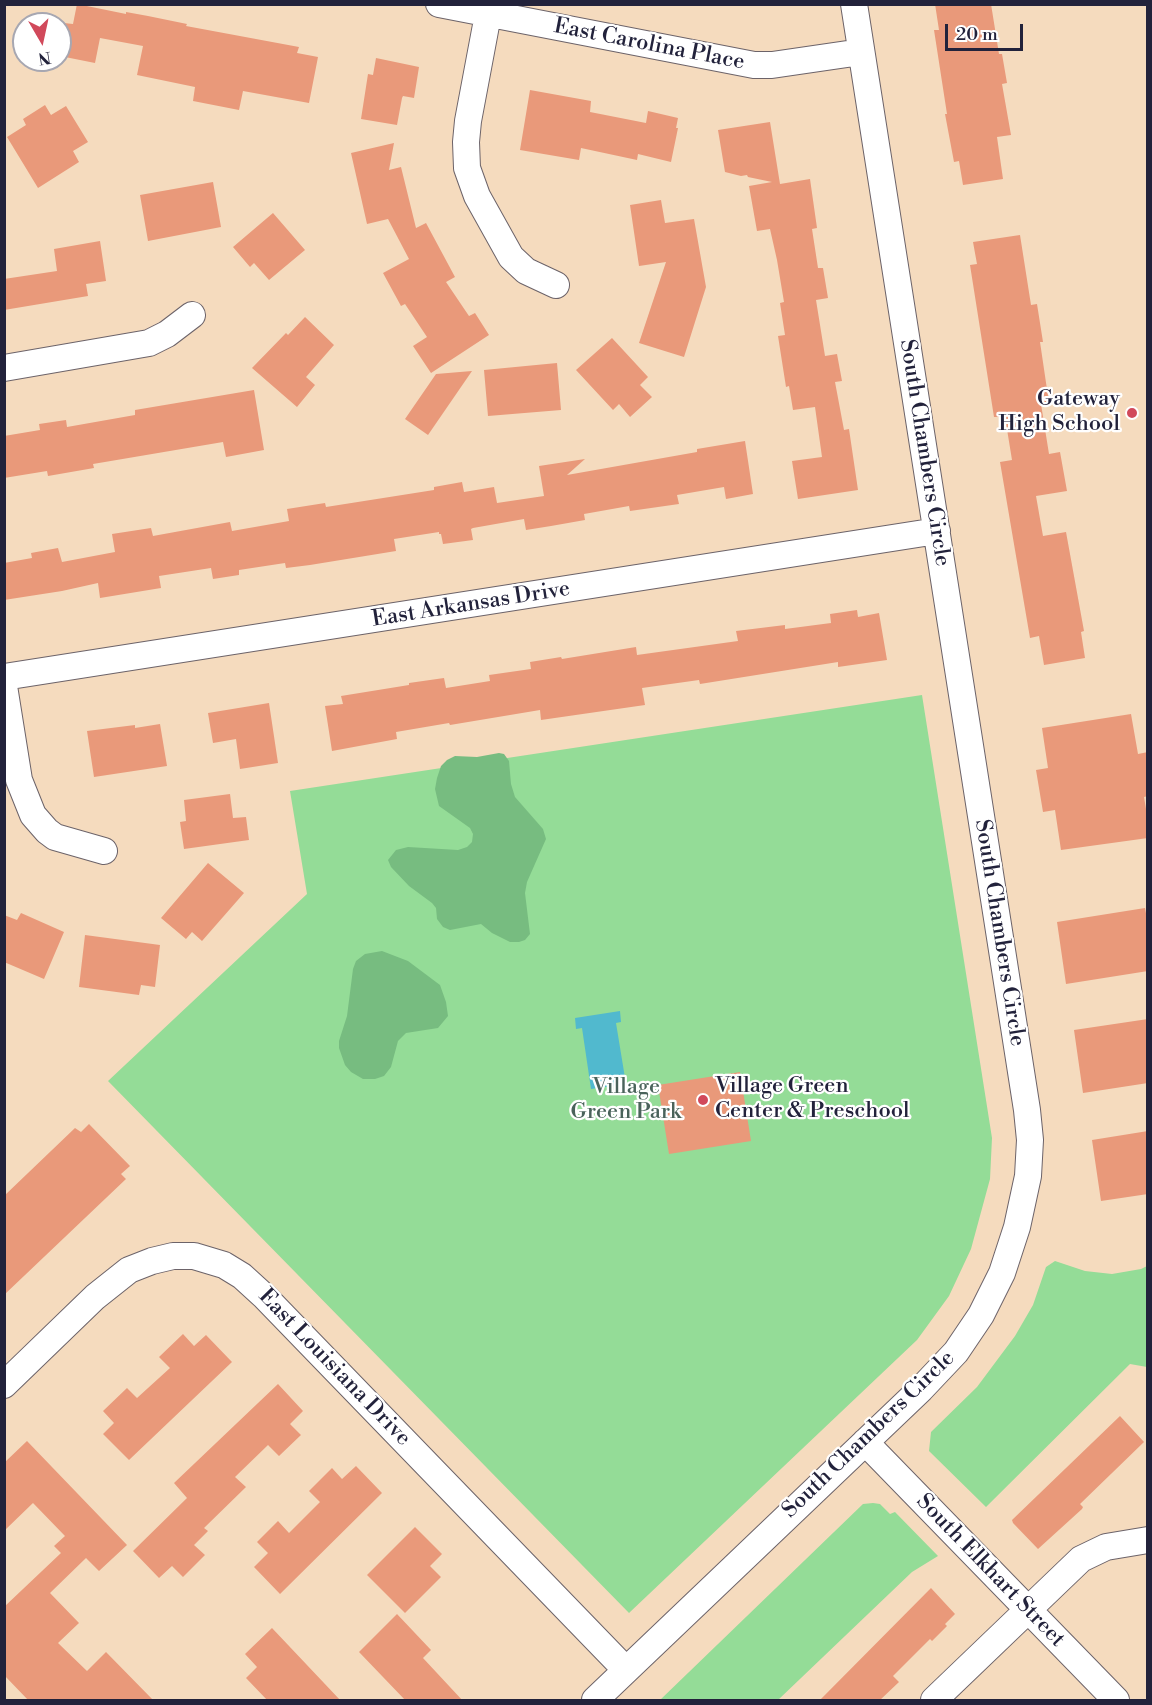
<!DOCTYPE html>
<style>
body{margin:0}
#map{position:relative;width:1152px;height:1705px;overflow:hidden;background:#f5dbbe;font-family:"Libre Bodoni",serif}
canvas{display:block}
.frame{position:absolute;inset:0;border:6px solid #22223b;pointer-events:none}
.north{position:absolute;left:12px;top:12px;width:60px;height:60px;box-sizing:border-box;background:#fff;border:2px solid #a7a7b1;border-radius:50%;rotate:171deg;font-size:16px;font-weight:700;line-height:24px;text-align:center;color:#22223b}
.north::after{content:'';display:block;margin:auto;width:21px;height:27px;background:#d1495b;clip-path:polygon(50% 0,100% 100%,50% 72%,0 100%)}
.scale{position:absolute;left:945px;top:24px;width:78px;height:27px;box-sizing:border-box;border:3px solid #22223b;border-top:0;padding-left:8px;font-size:18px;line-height:21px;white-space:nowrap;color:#22223b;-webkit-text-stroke:4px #fff;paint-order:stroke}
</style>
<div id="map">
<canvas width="1152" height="1705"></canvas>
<div class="frame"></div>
<div class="north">N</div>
<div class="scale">20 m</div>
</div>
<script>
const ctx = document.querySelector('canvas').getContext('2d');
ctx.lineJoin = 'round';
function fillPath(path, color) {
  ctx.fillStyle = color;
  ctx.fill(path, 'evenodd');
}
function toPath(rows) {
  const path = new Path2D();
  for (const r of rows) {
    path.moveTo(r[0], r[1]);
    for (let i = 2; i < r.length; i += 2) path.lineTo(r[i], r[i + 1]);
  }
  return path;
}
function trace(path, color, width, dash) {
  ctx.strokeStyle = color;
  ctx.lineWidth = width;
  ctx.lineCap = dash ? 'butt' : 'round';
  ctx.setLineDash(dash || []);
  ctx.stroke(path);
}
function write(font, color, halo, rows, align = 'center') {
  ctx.font = font + ' "Libre Bodoni",serif';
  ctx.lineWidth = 4.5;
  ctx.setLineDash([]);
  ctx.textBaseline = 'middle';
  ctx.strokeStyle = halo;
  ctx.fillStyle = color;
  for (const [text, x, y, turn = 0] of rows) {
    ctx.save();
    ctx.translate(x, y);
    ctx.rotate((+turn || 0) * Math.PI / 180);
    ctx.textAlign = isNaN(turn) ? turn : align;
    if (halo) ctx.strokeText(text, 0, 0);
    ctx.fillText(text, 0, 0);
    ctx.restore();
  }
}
const green = toPath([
 [922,695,992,1138,990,1179,971,1249,949,1296,917,1340,629,1613,108,1081,307,894,290,791],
 [1055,1261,1085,1271,1112,1274,1141,1269,1147,1266,1147,1367,1130,1364,986,1507,929,1451,931,1432,977,1387,1015,1336,1033,1305,1046,1267],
 [873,1503,880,1504,890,1514,895,1512,938,1556,912,1572,778,1700,660,1700,863,1504]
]);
const forest = toPath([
 [499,753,504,754,509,761,511,784,515,797,543,829,546,839,527,882,525,893,530,934,525,940,519,942,510,942,492,933,481,924,450,930,443,927,437,919,436,908,432,903,409,886,391,867,388,860,396,850,408,847,458,850,467,847,472,842,473,834,470,828,439,806,435,789,437,778,441,766,447,760,455,756,477,757],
 [382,951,408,961,440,985,446,1002,448,1016,438,1028,406,1033,398,1041,391,1067,384,1076,375,1079,363,1079,351,1072,345,1065,339,1048,339,1041,347,1016,353,969,356,961,365,954]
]);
const water = toPath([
 [620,1011,621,1022,616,1023,626,1084,591,1089,582,1028,576,1029,575,1018]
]);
const building = toPath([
 [77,4,126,14,126,12,148,16,187,24,186,26,299,47,297,53,318,57,309,103,243,91,239,110,193,101,195,87,137,75,143,46,100,38,95,63,60,56,60,42,64,23,73,24],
 [935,4,991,4,999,54,1002,54,1007,83,1002,84,1011,135,997,137,1003,179,963,185,959,161,954,162,945,114,947,114,934,30,939,30],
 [376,58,419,67,414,98,403,96,402,98,397,125,361,119,368,74,373,75],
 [530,90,591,101,590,112,646,123,648,111,678,118,676,128,678,128,671,162,638,154,637,160,581,148,579,160,520,150],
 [45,105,51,115,66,106,88,142,73,151,79,162,38,188,7,137,26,125,23,119],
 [770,122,780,184,810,179,817,228,812,229,818,268,823,268,828,298,816,300,825,356,837,354,842,381,835,382,844,430,849,429,858,490,798,499,792,461,822,457,815,407,793,410,789,386,786,387,778,336,785,335,780,303,784,302,777,260,770,229,757,231,749,186,772,182,748,177,747,175,741,176,725,172,718,130],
 [394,143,389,170,401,167,416,228,426,223,455,277,446,282,469,316,475,313,489,335,431,373,413,346,427,337,405,304,401,306,383,273,409,259,388,219,367,224,351,153],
 [213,182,221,227,148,241,140,195],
 [661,200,665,223,694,219,706,287,684,357,639,343,666,262,639,266,630,205],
 [273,213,305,250,269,280,254,263,250,267,233,247],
 [1020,235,1031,305,1037,304,1043,342,1040,342,1049,403,1041,404,1049,454,1060,452,1067,491,1036,496,1043,536,1066,532,1084,631,1081,632,1085,658,1044,665,1039,636,1030,638,1000,462,1012,460,1005,417,994,417,970,265,977,264,973,242],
 [100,241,106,281,86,284,88,296,4,310,4,279,57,271,54,249],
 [305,317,334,345,306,377,315,385,297,407,252,368,286,333,288,335],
 [612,338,648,377,640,385,652,397,630,417,619,404,613,410,576,370],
 [557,363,561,410,488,416,484,370],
 [472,371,428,435,405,419,436,374],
 [254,390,264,450,226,457,223,442,93,464,94,468,48,476,47,471,4,478,4,436,40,430,39,424,66,420,67,427,135,415,135,410],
 [745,441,753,494,726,499,724,487,677,495,679,504,630,511,629,506,584,514,585,520,551,526,526,530,524,519,473,528,471,529,473,540,443,544,441,534,439,534,439,532,394,539,396,551,310,565,286,568,285,563,239,570,239,575,213,579,211,568,159,576,161,588,100,598,98,583,62,591,4,600,4,563,32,558,31,553,58,548,62,562,115,552,112,534,151,528,153,536,230,522,232,531,289,521,287,509,325,503,326,507,434,490,434,487,462,482,464,492,494,487,497,503,544,496,539,466,585,459,567,475,697,452,697,449],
 [857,610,858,617,879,613,887,660,838,667,838,662,700,684,699,680,642,688,645,705,541,720,540,710,450,725,449,723,396,732,397,739,332,751,325,706,343,704,341,696,409,685,409,683,444,678,446,688,490,681,489,675,531,669,530,662,561,657,562,659,636,647,637,655,738,641,736,631,785,625,785,629,831,623,830,614],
 [269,703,278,763,240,769,236,739,213,743,208,713],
 [1131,714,1138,754,1148,752,1148,796,1144,797,1148,821,1148,838,1061,850,1055,810,1043,812,1036,770,1048,768,1042,728],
 [160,724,167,766,94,777,87,731,135,725,135,728],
 [230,794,233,818,246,817,249,840,184,849,180,822,186,821,184,800],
 [208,863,244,893,202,941,192,932,186,939,161,918],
 [1145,908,1148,924,1148,971,1066,984,1057,922],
 [21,913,64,932,44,979,4,962,4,915,17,920],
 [85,935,160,945,155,987,141,985,139,995,79,987],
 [1148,1019,1148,1083,1083,1093,1074,1030],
 [740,1072,751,1141,669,1154,658,1085],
 [89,1124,130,1166,121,1174,126,1179,4,1295,4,1196,75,1128,81,1132],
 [1148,1131,1148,1194,1101,1201,1092,1140],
 [183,1334,194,1346,206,1335,232,1362,129,1460,103,1434,114,1423,103,1411,127,1388,137,1398,170,1368,159,1357],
 [278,1384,303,1411,290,1424,301,1435,279,1456,268,1445,235,1477,246,1487,204,1528,208,1531,194,1545,205,1555,183,1577,172,1566,159,1578,133,1551,187,1498,174,1483],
 [1120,1416,1144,1442,1080,1504,1083,1507,1082,1509,1038,1549,1013,1523,1012,1520],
 [27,1441,127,1545,99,1571,86,1558,50,1593,79,1623,58,1643,87,1671,106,1652,154,1701,29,1701,4,1675,4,1607,61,1553,54,1546,65,1536,33,1503,4,1531,4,1463],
 [356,1466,382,1493,280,1594,254,1567,268,1553,257,1542,278,1521,289,1533,320,1502,309,1491,332,1468,342,1479],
 [415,1527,442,1554,430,1566,441,1577,405,1613,367,1575],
 [931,1588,955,1614,945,1624,947,1626,932,1641,930,1639,893,1676,899,1682,879,1701,819,1701],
 [397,1614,431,1650,423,1658,463,1701,406,1701,359,1652],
 [272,1628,341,1701,268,1701,246,1678,257,1667,245,1654]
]);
const minor = toPath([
 [439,4,754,65,772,65,861,52],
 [490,4,468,121,466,142,467,168,477,196,511,257,526,271,556,285],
 [4,368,149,343,167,334,192,315],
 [4,677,937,531],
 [4,686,19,780,33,815,47,831,55,837,104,851],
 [4,1385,95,1297,129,1270,152,1261,173,1256,194,1256,224,1265,242,1276,265,1297,626,1670],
 [865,1442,1116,1700],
 [595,1700,921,1389,956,1352,981,1315,1002,1273,1017,1227,1028,1176,1030,1140,1027,1110,854,4],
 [934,1700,1081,1559,1106,1547,1148,1540]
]);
const markers = [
 [1132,413,6,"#d1495b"],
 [703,1100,6,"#d1495b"]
];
const streetNames = [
 ["East Carolina Place",649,45,11],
 ["South Chambers Circle",924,453,81],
 ["East Arkansas Drive",471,605,-9],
 ["South Chambers Circle",999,933,81],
 ["East Louisiana Drive",334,1368,46],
 ["South Chambers Circle",869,1435,-44],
 ["South Elkhart Street",990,1571,46]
];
const poiNames = [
 ["Gateway",1120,400],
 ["High School",1120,425],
 ["Village Green",715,1087,"left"],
 ["Center & Preschool",715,1112,"left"]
];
const parkNames = [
 ["Village",626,1088],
 ["Green Park",626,1113]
];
fillPath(green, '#94dc97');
fillPath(forest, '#77bc80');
fillPath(water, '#51b9ce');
fillPath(building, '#e9997a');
trace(minor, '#6c6369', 28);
trace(minor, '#fff', 26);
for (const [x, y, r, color] of markers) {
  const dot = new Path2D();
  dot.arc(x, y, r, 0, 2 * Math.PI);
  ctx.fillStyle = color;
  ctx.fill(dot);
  trace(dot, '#fff', 2);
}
write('22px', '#22223b', '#fff', streetNames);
write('22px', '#22223b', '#fff', poiNames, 'right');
write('22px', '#4a635b', '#fff', parkNames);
</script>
